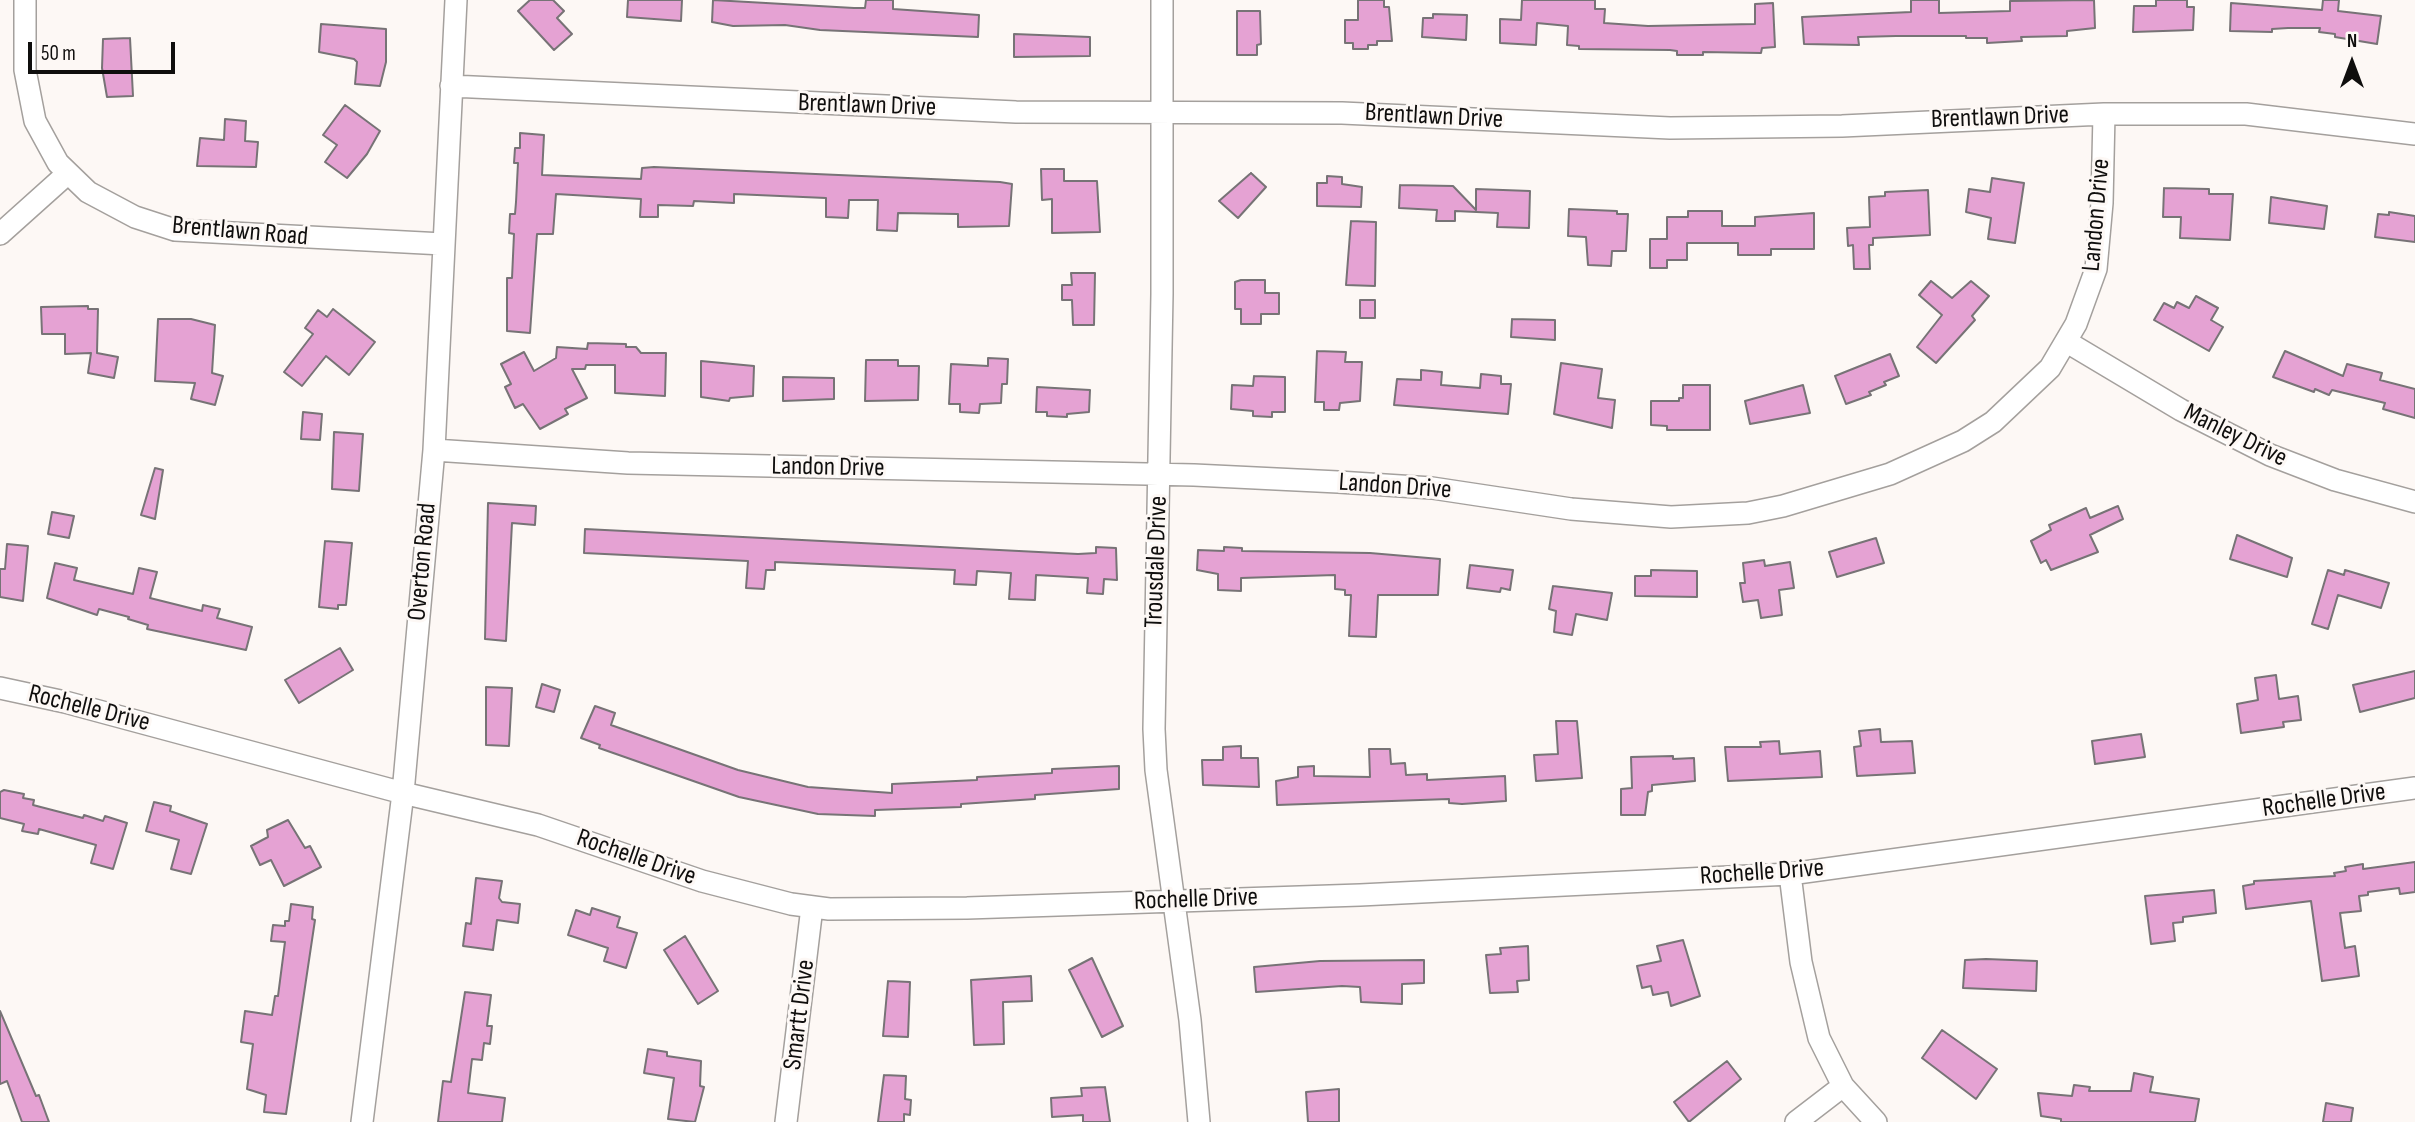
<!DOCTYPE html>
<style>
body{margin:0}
#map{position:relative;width:2415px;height:1122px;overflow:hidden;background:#fdf8f5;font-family:"Sofia Sans Condensed",sans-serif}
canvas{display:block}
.north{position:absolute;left:2317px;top:28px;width:70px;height:70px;-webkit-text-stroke:5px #fdf8f5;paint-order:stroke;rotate:0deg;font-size:19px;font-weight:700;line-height:28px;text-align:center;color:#0f0e0d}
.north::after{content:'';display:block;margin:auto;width:24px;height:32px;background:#0f0e0d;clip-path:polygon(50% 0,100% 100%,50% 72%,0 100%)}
.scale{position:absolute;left:28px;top:42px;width:147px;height:32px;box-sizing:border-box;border:4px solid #0f0e0d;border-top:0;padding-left:9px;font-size:21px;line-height:24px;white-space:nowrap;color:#0f0e0d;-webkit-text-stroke:5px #fdf8f5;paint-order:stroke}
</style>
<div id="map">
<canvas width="2415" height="1122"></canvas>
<div class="north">N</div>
<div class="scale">50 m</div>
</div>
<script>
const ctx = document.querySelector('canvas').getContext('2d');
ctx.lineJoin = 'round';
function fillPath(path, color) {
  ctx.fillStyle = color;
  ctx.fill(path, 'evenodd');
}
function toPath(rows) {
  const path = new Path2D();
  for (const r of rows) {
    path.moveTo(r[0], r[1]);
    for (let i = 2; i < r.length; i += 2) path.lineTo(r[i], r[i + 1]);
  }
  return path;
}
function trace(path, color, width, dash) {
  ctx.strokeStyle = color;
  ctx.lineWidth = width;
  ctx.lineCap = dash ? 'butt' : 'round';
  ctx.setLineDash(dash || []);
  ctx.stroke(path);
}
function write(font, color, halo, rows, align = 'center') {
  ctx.font = font + ' "Sofia Sans Condensed",sans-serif';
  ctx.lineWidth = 6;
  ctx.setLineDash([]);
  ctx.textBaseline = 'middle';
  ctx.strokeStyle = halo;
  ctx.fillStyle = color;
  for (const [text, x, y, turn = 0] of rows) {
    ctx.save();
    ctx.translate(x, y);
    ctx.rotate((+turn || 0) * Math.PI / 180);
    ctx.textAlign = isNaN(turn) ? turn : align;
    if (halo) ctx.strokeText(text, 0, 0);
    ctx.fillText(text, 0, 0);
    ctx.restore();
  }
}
const building = toPath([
 [530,0,553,0,564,11,557,18,572,34,554,50,518,11,530,0],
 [628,0,682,0,681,21,627,17,628,0],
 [713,0,854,8,865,8,866,0,893,0,893,9,979,15,978,37,820,30,785,25,733,26,712,22,713,0],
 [1358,0,1384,0,1384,7,1389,7,1392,41,1377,41,1377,45,1368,45,1368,49,1353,49,1353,43,1345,43,1345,20,1358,20,1358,0],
 [1522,0,1595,0,1595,9,1605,9,1604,23,1648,26,1755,24,1755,4,1773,3,1775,47,1762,48,1761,53,1703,52,1703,55,1677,55,1677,51,1670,50,1579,49,1579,46,1567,45,1568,26,1537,23,1536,45,1500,43,1500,19,1521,20,1522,0],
 [1911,0,1939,0,1939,13,2010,11,2010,1,2094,0,2095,28,2067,31,2067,36,2021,37,2022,41,1987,43,1987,38,1966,38,1966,36,1896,36,1858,37,1859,45,1804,44,1802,17,1911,12,1911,0],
 [2156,0,2187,0,2187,7,2194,7,2193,30,2133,32,2134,6,2156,6,2156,0],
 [2323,0,2339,0,2338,11,2381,16,2377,44,2335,37,2335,34,2319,32,2320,28,2288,28,2272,29,2272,32,2230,31,2231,3,2322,10,2323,0],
 [1237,11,1260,11,1261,44,1257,45,1257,55,1237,55,1237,11],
 [1433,14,1467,15,1466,40,1422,37,1423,18,1433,18,1433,14],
 [321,24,386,29,386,62,380,86,355,84,357,62,354,59,319,52,321,24],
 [1014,34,1090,37,1090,56,1014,57,1014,34],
 [130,38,133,96,107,97,102,68,103,39,130,38],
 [345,105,380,131,367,154,347,178,325,162,337,145,323,135,345,105],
 [225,119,246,121,245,141,258,142,256,167,197,166,200,138,224,140,225,119],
 [520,133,544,135,542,175,641,179,642,168,654,167,1000,182,1012,184,1009,226,958,227,958,214,898,213,897,231,877,230,878,200,849,200,848,218,826,217,826,198,734,194,734,203,694,201,693,206,658,205,658,217,640,217,641,199,556,194,553,234,537,234,530,333,507,331,507,278,512,278,514,234,509,233,510,214,515,214,516,202,518,163,514,163,515,148,520,148,520,133],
 [1041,169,1064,169,1064,181,1097,181,1100,232,1052,233,1052,199,1042,200,1041,169],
 [1251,173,1266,187,1238,218,1219,201,1251,173],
 [1327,176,1342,177,1342,184,1362,187,1361,207,1317,206,1317,183,1327,183,1327,176],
 [1992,178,2024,183,2015,243,1988,239,1991,218,1966,212,1969,189,1990,192,1992,178],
 [1400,185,1453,186,1476,210,1476,189,1530,191,1529,228,1497,227,1498,213,1455,211,1455,221,1436,221,1437,210,1399,208,1400,185],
 [2164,188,2209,189,2209,194,2233,194,2230,240,2180,238,2181,217,2163,217,2164,188],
 [1928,190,1930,235,1873,238,1873,245,1869,245,1870,269,1854,269,1853,245,1848,246,1847,228,1870,227,1869,197,1885,196,1885,192,1928,190],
 [2271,197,2327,206,2324,229,2269,223,2271,197],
 [1569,209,1617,211,1617,214,1628,214,1626,251,1612,251,1611,266,1588,265,1586,237,1568,236,1569,209],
 [1688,211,1722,211,1722,226,1755,226,1755,217,1814,213,1814,249,1771,249,1771,255,1738,255,1738,243,1687,243,1687,260,1667,260,1667,268,1650,268,1650,239,1667,239,1667,217,1688,217,1688,211],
 [2389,212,2415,216,2415,242,2375,237,2378,214,2389,215,2389,212],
 [1351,221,1376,222,1375,286,1346,285,1351,221],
 [1071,273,1095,273,1094,325,1073,325,1072,300,1062,300,1062,285,1072,285,1071,273],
 [1241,280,1265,280,1265,293,1279,293,1279,314,1261,314,1261,324,1241,324,1241,309,1235,309,1235,282,1241,280],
 [1931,281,1952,298,1971,281,1989,296,1972,316,1975,320,1936,363,1917,347,1942,315,1919,295,1931,281],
 [2196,296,2218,308,2211,320,2223,327,2209,351,2154,320,2164,303,2174,308,2177,302,2189,308,2196,296],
 [1360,300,1375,300,1375,318,1360,318,1360,300],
 [88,306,88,309,98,309,97,353,118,357,114,378,88,373,91,353,65,354,65,334,42,334,41,307,88,306],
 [333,309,375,342,349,375,326,356,302,386,284,372,313,334,305,328,318,310,327,317,333,309],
 [158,319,191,319,215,325,212,373,223,376,215,405,191,399,195,383,155,381,158,319],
 [1512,319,1555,320,1555,340,1511,337,1512,319],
 [588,343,626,344,626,347,636,347,641,353,666,353,665,396,615,393,615,365,586,365,585,369,572,369,587,398,565,409,568,414,540,429,523,404,515,408,505,387,511,384,501,364,524,352,534,371,556,358,557,347,587,349,588,343],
 [1317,351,1346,352,1345,362,1362,362,1360,401,1340,403,1339,410,1324,410,1324,402,1315,402,1317,351],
 [2285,351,2343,376,2347,364,2382,373,2380,380,2415,389,2415,418,2383,409,2385,403,2332,390,2329,395,2315,389,2314,392,2273,377,2285,351],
 [1890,354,1899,376,1884,382,1886,385,1869,392,1871,395,1846,404,1835,376,1890,354],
 [988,358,1008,359,1007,384,1002,384,1001,403,980,404,979,413,960,412,960,404,949,404,951,364,988,366,988,358],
 [866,360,898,360,898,366,919,366,918,400,865,401,866,360],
 [701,361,754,366,753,396,730,398,729,401,701,397,701,361],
 [1561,363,1602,369,1598,398,1615,400,1612,428,1554,414,1561,363],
 [1421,370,1442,372,1441,385,1480,388,1481,374,1501,376,1501,384,1511,384,1508,414,1394,405,1397,379,1421,380,1421,370],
 [1254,376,1285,377,1285,412,1272,412,1272,417,1253,416,1253,411,1231,409,1232,385,1253,386,1254,376],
 [783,377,834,378,834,399,783,401,783,377],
 [1683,385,1710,385,1710,430,1667,430,1667,426,1651,425,1651,401,1679,401,1679,398,1683,398,1683,385],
 [1803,385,1810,413,1750,424,1745,401,1803,385],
 [1037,387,1090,390,1089,412,1067,414,1067,417,1047,416,1047,412,1036,412,1037,387],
 [303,412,322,414,320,440,301,439,303,412],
 [334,432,363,434,359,491,332,489,334,432],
 [155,468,163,470,155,519,141,515,155,468],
 [488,503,536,506,535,525,512,523,506,641,485,639,488,503],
 [2118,506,2123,519,2090,535,2098,552,2051,570,2046,560,2041,563,2031,541,2051,530,2049,525,2086,508,2090,518,2118,506],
 [52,512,74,516,69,538,48,534,52,512],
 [585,529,1078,554,1096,553,1096,547,1116,548,1117,580,1104,579,1103,594,1087,593,1088,578,1036,575,1035,600,1009,599,1011,573,977,571,976,585,954,584,955,570,775,562,775,570,766,570,764,589,746,588,748,561,584,553,585,529],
 [2237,535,2292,558,2287,577,2230,559,2237,535],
 [1876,538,1884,563,1837,577,1829,552,1876,538],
 [325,541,352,543,346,605,338,605,338,609,319,607,325,541],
 [7,544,28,546,23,601,0,597,0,569,5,569,7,544],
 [1224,547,1242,548,1242,551,1370,553,1440,559,1438,595,1378,595,1376,637,1349,636,1351,595,1345,595,1345,590,1335,589,1335,575,1241,578,1241,591,1218,590,1218,574,1197,570,1198,550,1224,551,1224,547],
 [1764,560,1765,566,1790,562,1794,588,1779,590,1782,615,1761,618,1758,600,1743,602,1740,583,1745,583,1743,563,1764,560],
 [55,563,77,568,74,580,133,594,139,568,157,572,150,598,202,611,203,605,220,609,217,618,252,627,246,650,147,629,148,625,128,619,129,617,99,609,97,615,47,598,55,563],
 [1470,565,1513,570,1510,590,1501,588,1500,592,1467,588,1470,565],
 [1651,570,1697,571,1697,597,1635,596,1635,576,1651,576,1651,570],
 [2328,570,2344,575,2345,570,2389,583,2381,608,2338,595,2328,629,2312,624,2328,570],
 [1553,586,1612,593,1607,620,1576,614,1572,635,1554,632,1556,611,1549,609,1553,586],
 [340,648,353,670,299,703,285,680,340,648],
 [2415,671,2415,698,2360,712,2353,685,2415,671],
 [2276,675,2279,699,2298,696,2301,720,2283,722,2284,727,2241,733,2237,704,2258,700,2255,678,2276,675],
 [542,684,560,690,554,712,536,707,542,684],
 [486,687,512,688,509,746,486,745,486,687],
 [595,706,615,713,611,725,738,770,808,787,892,793,892,784,977,780,977,777,1052,773,1052,769,1119,766,1119,789,1035,795,1035,799,961,804,961,807,875,810,875,816,818,814,739,797,599,748,600,745,581,738,595,706],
 [1556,721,1577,721,1582,778,1536,781,1534,755,1558,754,1556,721],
 [1880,729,1881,742,1912,741,1915,773,1857,776,1854,747,1861,746,1859,731,1880,729],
 [2141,734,2145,757,2095,764,2092,741,2141,734],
 [1779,741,1780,754,1820,751,1822,777,1728,781,1725,747,1761,747,1760,742,1779,741],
 [1241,746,1241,758,1258,758,1259,787,1203,785,1202,760,1223,760,1223,747,1241,746],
 [1369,749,1390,749,1391,764,1405,763,1406,775,1427,774,1427,780,1505,776,1506,801,1462,804,1449,803,1449,799,1277,805,1276,781,1298,777,1298,767,1314,766,1314,776,1370,777,1369,749],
 [1673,756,1673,759,1694,758,1695,781,1652,785,1652,791,1648,792,1645,815,1621,815,1621,789,1632,788,1631,757,1673,756],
 [4,790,24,794,23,798,34,800,33,805,83,818,84,815,103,821,105,816,127,823,113,869,91,863,96,845,39,829,38,834,22,831,24,824,0,818,0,792,4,790],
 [154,802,171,806,170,811,207,824,191,874,171,869,179,840,146,831,154,802],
 [288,820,305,848,310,846,321,867,284,886,271,860,260,865,251,846,268,837,267,830,288,820],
 [2415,862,2415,892,2400,894,2399,888,2368,892,2368,895,2359,896,2361,911,2340,913,2345,948,2355,946,2359,976,2322,981,2311,901,2246,909,2243,886,2254,884,2254,881,2335,876,2334,873,2346,871,2345,867,2363,864,2363,869,2415,862],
 [476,878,502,881,499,898,502,902,520,904,518,923,497,920,493,950,463,946,466,923,471,924,476,878],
 [2214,890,2216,913,2183,917,2183,922,2173,923,2175,941,2151,944,2145,896,2214,890],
 [291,904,313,907,312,919,315,920,286,1114,264,1112,266,1095,247,1089,253,1044,241,1042,245,1011,272,1015,275,996,278,996,285,942,271,941,273,925,285,926,285,921,289,921,291,904],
 [592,908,620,917,617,927,637,933,626,968,604,961,608,948,568,935,576,910,590,915,592,908],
 [685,936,718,991,698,1004,664,950,685,936],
 [1683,940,1700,996,1671,1006,1668,992,1653,995,1651,986,1642,988,1637,966,1661,961,1657,946,1683,940],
 [1528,946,1529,980,1517,981,1518,992,1490,993,1486,955,1501,954,1500,948,1528,946],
 [1092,958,1123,1026,1102,1037,1069,970,1092,958],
 [1986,959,2037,961,2036,991,1963,988,1965,960,1986,959],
 [1424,960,1424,983,1402,984,1402,1004,1361,1002,1360,987,1342,986,1256,992,1254,967,1320,961,1424,960],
 [1031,976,1032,1001,1003,1002,1004,1044,974,1045,971,980,1031,976],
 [888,981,910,982,908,1037,883,1036,888,981],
 [465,992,491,995,487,1026,492,1026,490,1044,484,1043,482,1060,472,1059,468,1093,505,1098,502,1122,438,1122,443,1081,451,1082,465,992],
 [0,1011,36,1096,39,1095,49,1122,22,1122,7,1081,0,1084,0,1011],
 [1942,1030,1997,1069,1976,1099,1922,1058,1942,1030],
 [648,1049,667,1052,667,1056,701,1061,700,1086,704,1087,695,1122,668,1119,674,1078,644,1073,648,1049],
 [1727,1061,1741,1079,1689,1122,1674,1102,1727,1061],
 [2134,1073,2153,1077,2150,1092,2199,1099,2195,1122,2061,1122,2061,1119,2041,1116,2038,1093,2072,1096,2074,1085,2090,1087,2089,1091,2131,1091,2134,1073],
 [884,1075,906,1076,905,1099,911,1100,910,1115,904,1114,904,1122,878,1122,884,1075],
 [1105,1087,1110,1122,1083,1122,1083,1115,1052,1117,1051,1098,1082,1096,1081,1088,1105,1087],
 [1339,1089,1339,1122,1308,1122,1306,1092,1339,1089],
 [2326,1103,2353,1108,2351,1122,2323,1122,2326,1103]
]);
const minor = toPath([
 [25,0,25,70,35,121,58,163,88,192,135,217,175,230,443,244],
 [1162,0,1162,294,1154,729,1156,770,1190,1020,1199,1122],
 [451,86,1016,112,1342,113,1670,128,1842,126,2104,114,2246,114,2415,134],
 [0,234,67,174],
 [2067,342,2181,410,2270,455,2335,480,2415,502],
 [434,450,628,463,1194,475,1338,482,1432,488,1571,509,1671,517,1748,513,1783,506,1890,474,1963,441,1993,422,2050,368,2076,324,2096,269,2102,203,2104,114],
 [0,688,65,702,403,793,538,825,702,881,791,904,829,909,967,908,1360,895,1790,874,2415,788],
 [1790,874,1801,962,1819,1038,1843,1086,1876,1122],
 [362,1122,403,793,434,450,456,0],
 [786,1122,812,907],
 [1796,1122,1843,1086]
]);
const streetNames = [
 ["Brentlawn Drive",867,106,2],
 ["Brentlawn Drive",1434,117,3],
 ["Brentlawn Drive",2000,118,-2],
 ["Landon Drive",2097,215,-85],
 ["Brentlawn Road",240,232,5],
 ["Manley Drive",2235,436,26],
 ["Landon Drive",828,468,1],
 ["Landon Drive",1395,487,4],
 ["Overton Road",423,562,-85],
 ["Trousdale Drive",1157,562,-88],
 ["Rochelle Drive",89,709,14],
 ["Rochelle Drive",2324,801,-8],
 ["Rochelle Drive",636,858,19],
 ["Rochelle Drive",1762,873,-4],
 ["Rochelle Drive",1196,900,-2],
 ["Smartt Drive",800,1015,-83]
];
fillPath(building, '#e5a2d3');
trace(building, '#777376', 2);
trace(minor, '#a4a09d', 24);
trace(minor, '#fff', 21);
write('26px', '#0f0e0d', '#fdf8f5', streetNames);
</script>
